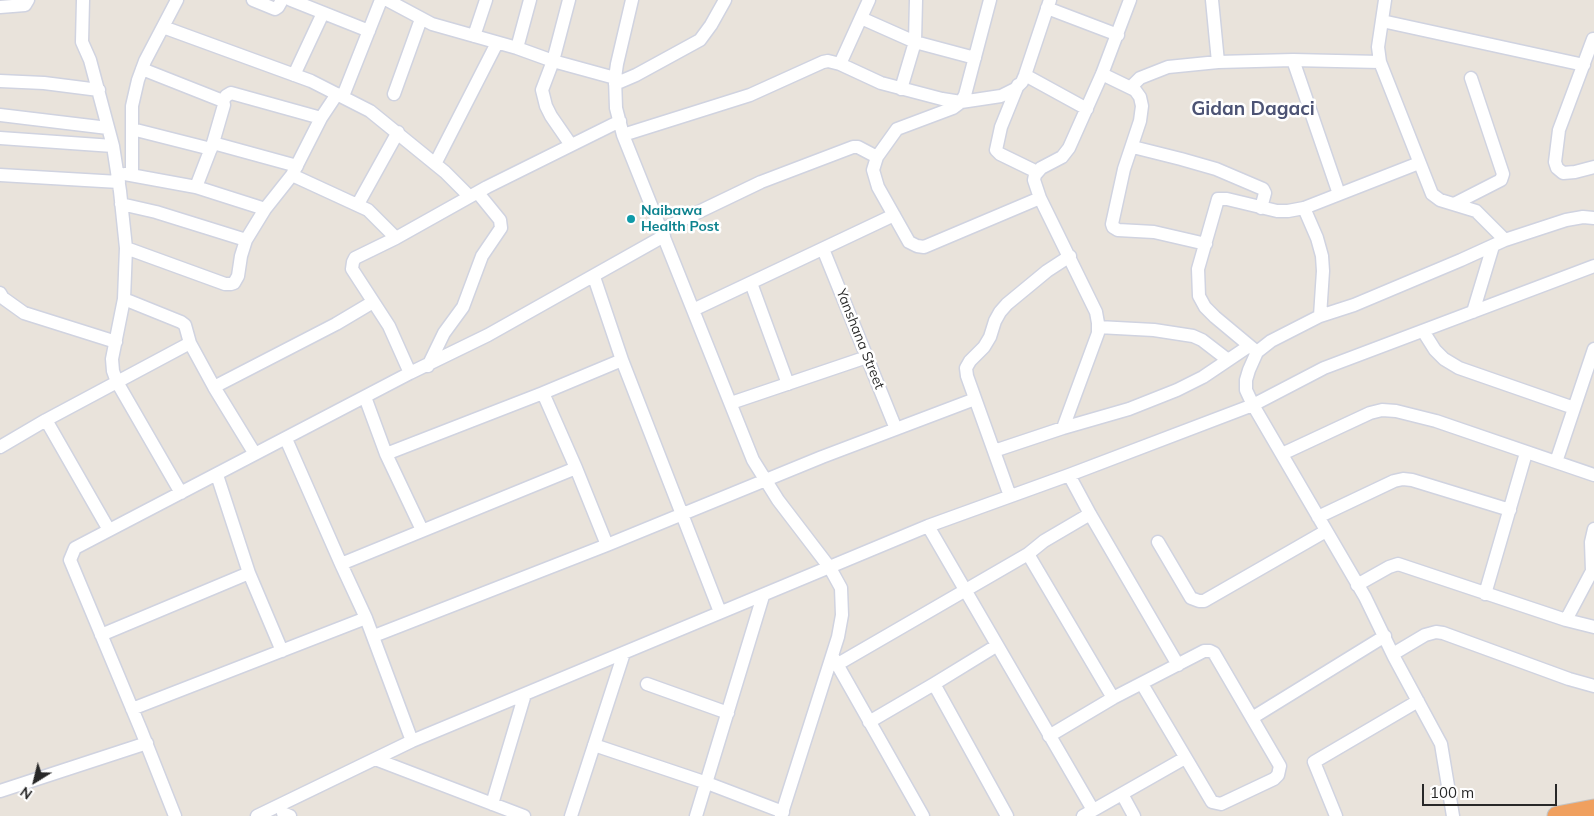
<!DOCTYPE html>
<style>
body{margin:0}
#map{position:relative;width:1594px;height:816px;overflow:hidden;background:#e9e3db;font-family:Mulish,sans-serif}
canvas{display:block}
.north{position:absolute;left:10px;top:756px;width:50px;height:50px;-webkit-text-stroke:4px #fff;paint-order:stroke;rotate:216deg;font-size:14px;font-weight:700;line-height:20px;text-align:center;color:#282828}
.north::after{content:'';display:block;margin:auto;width:18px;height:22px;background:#282828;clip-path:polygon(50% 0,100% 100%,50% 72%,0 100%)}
.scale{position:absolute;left:1422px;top:784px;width:135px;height:22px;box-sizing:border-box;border:2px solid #282828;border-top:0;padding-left:6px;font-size:15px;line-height:18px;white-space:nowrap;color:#282828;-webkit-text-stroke:4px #fff;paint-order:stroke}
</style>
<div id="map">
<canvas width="1594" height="816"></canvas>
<div class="north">N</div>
<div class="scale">100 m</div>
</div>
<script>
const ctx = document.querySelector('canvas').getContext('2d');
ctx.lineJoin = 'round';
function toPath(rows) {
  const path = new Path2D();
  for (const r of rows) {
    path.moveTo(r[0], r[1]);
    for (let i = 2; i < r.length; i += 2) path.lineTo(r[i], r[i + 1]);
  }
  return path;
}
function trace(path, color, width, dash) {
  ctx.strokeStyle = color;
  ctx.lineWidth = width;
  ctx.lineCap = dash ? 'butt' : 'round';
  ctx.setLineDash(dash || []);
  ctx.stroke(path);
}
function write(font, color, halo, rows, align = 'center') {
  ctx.font = font + ' Mulish,sans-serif';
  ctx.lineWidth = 5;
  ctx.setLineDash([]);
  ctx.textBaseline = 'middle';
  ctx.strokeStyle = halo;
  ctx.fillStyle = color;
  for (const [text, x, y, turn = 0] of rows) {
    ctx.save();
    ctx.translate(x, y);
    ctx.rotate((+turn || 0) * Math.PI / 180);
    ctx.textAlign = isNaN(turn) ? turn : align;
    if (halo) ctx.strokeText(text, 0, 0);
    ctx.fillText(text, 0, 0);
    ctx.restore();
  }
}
const minor = toPath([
 [83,0,82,42,90,60,113,146,120,191,126,248,124,299,112,359,113,371,117,382,181,493],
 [253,0,275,9,278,7,282,0],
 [291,0,369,31],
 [387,0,432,24,517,48,553,61,615,78],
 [569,0,553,61,542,90,546,106,551,116,571,145],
 [632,0,617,64,615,78,616,108,623,135,753,460,778,500,830,568,841,588,842,615,838,637,781,816],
 [990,0,965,95,961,102,953,108,897,129,877,157,873,170,878,187,909,242,917,246,924,247,1040,198],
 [1212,0,1218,62],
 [1385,0,1378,47,1380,62,1432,194,1440,200,1476,211,1505,240],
 [0,7,25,5,28,0],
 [1047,8,1118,35],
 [861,18,915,42,975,58],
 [1382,21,1584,65],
 [163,27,311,81,370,111,445,172,469,196],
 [474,36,486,0],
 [1593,39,1559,130,1555,162,1557,168,1563,173,1575,172,1594,167],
 [517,48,530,0],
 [1293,60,1339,194],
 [840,64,869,0],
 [142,69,223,101,224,105,213,143,196,187],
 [1102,74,1135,90,1140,97,1142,106,1140,121,1124,169,1112,224,1113,227,1118,230,1154,232,1206,244],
 [294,75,323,13],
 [1025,75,1087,109],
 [0,81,44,83,99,90],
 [615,84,636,75,700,40,711,25,725,0],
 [1018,85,1001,127,996,150,1000,154,1037,172],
 [1131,87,1140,78,1168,67,1218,62,1293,60,1380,62],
 [901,89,915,42,916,0],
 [394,94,421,19],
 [343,96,381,0],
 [223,101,226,96,231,93,321,118],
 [0,115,108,128],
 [132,129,211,149],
 [623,135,750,95,823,62,828,61,840,64,881,83,942,99,961,102,1001,96,1015,89,1022,82,1025,75,1050,0],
 [0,138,113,146],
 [213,143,297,166],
 [1133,147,1181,159,1216,169,1263,189,1265,193,1261,208],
 [435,164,497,43],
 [125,174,196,187,265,209],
 [132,174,132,106,138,80,145,61,177,0],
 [0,175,119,182],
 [292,175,368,210,396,238],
 [121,204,156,212,246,240],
 [358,204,398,132],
 [1454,204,1501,180,1503,174,1471,78],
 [1304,208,1317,238,1322,256,1323,271,1320,316],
 [661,230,761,182,853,147,858,147,877,157],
 [126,248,225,284,231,284,234,283,238,276,241,256,246,240,265,209,292,175,321,118,337,94],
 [823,249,896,429],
 [594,277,622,360,720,612],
 [751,283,788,384],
 [0,293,3,298,24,313,116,342],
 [124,299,181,322,185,325,190,343,214,387,255,454],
 [693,310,894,215],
 [1473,312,1493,246],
 [1098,327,1154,330,1193,336,1202,340,1228,360],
 [1423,331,1435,350,1444,359,1459,368,1574,408],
 [1257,352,1215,317,1205,307,1199,296,1198,269,1218,199,1227,199,1277,211,1288,211,1304,208,1419,163],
 [428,366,444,333,463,307,482,256,501,228,500,220,478,193],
 [410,373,389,326,352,269,353,262,355,258,396,238,487,187,620,121],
 [214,387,336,324,373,302],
 [543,393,576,468,607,545],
 [365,397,386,454,422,530],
 [731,403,867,357],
 [46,420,109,530],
 [1063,428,1098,333,1098,323,1096,312,1040,198,1034,180,1035,175,1041,168,1062,157,1069,148,1102,74,1130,0],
 [286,439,341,564,366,618,412,741],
 [0,447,46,420,190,343],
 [994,451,1063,428,1129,409,1177,390,1203,377,1249,346],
 [386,454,543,393,622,360],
 [1282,454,1370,413,1382,410,1396,411,1436,421,1594,475],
 [1556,462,1594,349],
 [217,475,249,573,282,651],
 [1069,475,1090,514,1178,665],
 [1010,496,967,376,966,368,970,361,984,347,990,337,995,321,1000,312,1007,304,1047,271,1070,256],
 [1318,517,1394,481,1403,479,1412,480,1510,510],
 [928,526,1093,810],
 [1158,542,1191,598,1199,601,1204,601,1326,531],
 [1028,554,1113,698],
 [341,564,576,468],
 [1357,585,1389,567,1398,564,1566,620,1594,627],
 [1485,594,1526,453],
 [1566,620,1592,571,1591,542,1594,529],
 [101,635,249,573],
 [374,636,607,545,822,457,975,399],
 [1393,654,1425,635,1436,632,1443,633,1569,679,1594,686],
 [833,657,923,816],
 [838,664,1028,554,1044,541,1090,514],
 [647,684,728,713],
 [934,684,1007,816],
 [132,709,366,618],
 [1252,718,1385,636],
 [869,722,934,684,996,646],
 [1049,736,1113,698,1204,651,1210,651,1214,653,1280,766,1278,775,1274,779,1221,804,1212,802,1142,684],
 [594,745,707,783,783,812],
 [375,759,524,816],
 [0,791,147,743],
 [1122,794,1134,816],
 [492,804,525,694],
 [283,813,290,816],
 [175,816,141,730,70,560,75,548,410,373,488,335,664,236],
 [257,816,412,741,928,526,1069,475,1253,405,1324,368,1594,266],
 [571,816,624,653],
 [696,816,763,596],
 [1083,816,1185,758],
 [1336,816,1314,762,1418,701],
 [1453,816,1441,744,1394,657,1365,597,1253,405,1246,390,1246,380,1249,370,1257,352,1271,341,1320,316,1354,305,1461,260,1505,240,1566,220,1583,217,1594,218]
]);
const highway = toPath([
 [1557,816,1594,809]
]);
const markers = [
 [631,219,5,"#0f9aa8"]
];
const cultureNames = [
 ["Naibawa",641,211],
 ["Health Post",641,227]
];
const streetNames = [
 ["Yanshana Street",860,339,68]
];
const districtNames = [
 ["Gidan Dagaci",1253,109]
];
trace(minor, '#d0d3e0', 15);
trace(highway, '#c3c3c3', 21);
trace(minor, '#fff', 12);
trace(highway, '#f0a05f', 19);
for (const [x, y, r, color] of markers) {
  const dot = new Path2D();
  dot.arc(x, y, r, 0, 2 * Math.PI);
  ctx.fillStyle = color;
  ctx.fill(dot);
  trace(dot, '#fff', 2);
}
write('bold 14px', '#0d838f', '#fff', cultureNames, 'left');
write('14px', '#282828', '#fff', streetNames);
write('bold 19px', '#4c5374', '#fff', districtNames);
</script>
